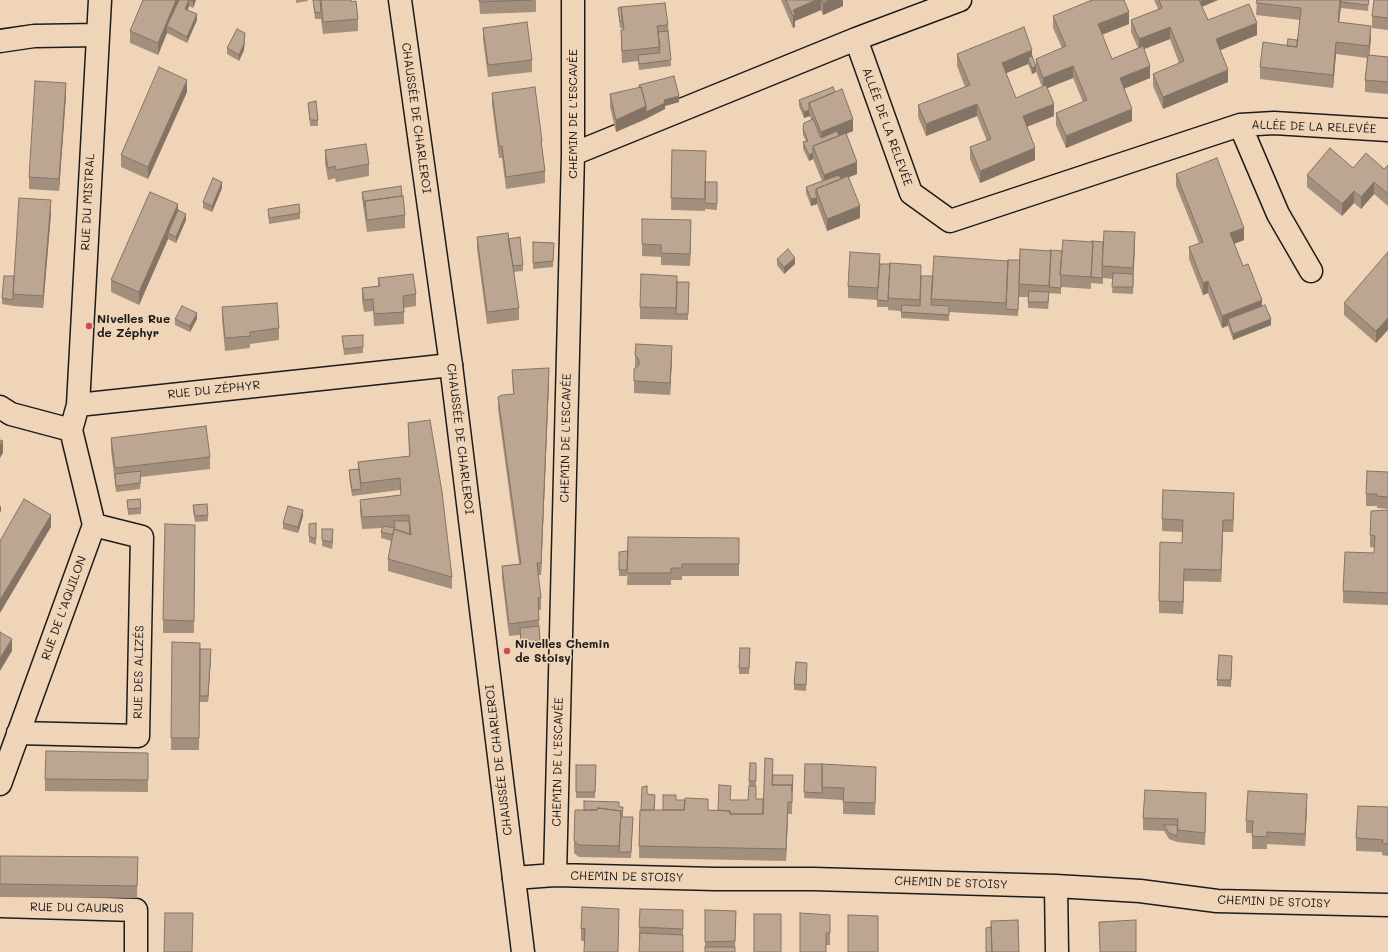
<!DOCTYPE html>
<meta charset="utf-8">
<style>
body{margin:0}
canvas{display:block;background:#f0d4b7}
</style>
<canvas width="1388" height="952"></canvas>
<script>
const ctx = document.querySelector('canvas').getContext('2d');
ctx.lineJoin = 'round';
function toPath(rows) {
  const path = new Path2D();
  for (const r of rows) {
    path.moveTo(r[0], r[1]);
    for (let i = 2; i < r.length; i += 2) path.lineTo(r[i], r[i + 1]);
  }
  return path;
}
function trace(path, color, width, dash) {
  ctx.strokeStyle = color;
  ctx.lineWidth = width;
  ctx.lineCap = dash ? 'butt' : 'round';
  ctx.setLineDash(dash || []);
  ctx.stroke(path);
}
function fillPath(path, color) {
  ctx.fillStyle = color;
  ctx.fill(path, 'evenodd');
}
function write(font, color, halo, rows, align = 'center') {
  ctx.font = font + ' Mali,sans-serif';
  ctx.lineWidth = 3.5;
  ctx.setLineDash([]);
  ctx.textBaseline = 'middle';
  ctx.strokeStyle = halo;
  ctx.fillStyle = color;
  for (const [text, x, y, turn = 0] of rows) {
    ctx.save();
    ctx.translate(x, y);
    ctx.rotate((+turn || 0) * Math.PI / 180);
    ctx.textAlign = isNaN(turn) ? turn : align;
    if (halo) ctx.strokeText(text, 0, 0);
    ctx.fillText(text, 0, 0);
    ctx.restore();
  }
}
const street = toPath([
 [856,39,911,193,950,221,1240,125,1278,214,1311,271],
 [0,41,34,36,97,35],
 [1240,125,1274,123,1388,130],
 [573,154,856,39,960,0],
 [78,405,451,365],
 [0,407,11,414,71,430,78,405,100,0],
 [18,733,138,736,142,537,94,525],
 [0,784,94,525,71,430],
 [555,875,573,154,573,0],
 [514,878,555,875,715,879,813,879,1056,886,1140,891,1217,901,1388,905],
 [1056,886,1057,952],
 [0,906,136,910,136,952]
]);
const secondary = toPath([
 [400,0,451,365,523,952]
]);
const wall = toPath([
 [143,0,196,0,193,8,189,6,188,10,197,20,187,43,167,33,158,55,130,43,130,31],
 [296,0,308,0,308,1,296,3],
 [313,0,351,0,358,19,358,31,323,34,321,19,315,19],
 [479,0,536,0,536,12,480,14],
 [781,0,843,0,843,6,823,15,821,10,795,21,795,27,793,28],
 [1154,0,1218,0,1202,7,1208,20,1257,35,1220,50,1228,82,1163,109,1153,86,1153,74,1179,63,1170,39,1144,49,1150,78,1124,89,1132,121,1066,148,1056,125,1056,113,1083,102,1073,78,1047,88,1054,116,1027,127,1035,160,980,183,970,159,970,147,987,141,977,116,926,136,918,117,918,105,965,87,957,66,957,54,1032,56,1036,66,1036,59,1062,48,1053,28,1053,16,1129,24,1102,35,1112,59,1138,48,1131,32,1131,20,1158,9],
 [1028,64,1032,74,1036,72,1036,71,1042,87,1016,98,1006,73],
 [1257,0,1369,0,1368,11,1341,8,1339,22,1371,38,1369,55,1388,57,1388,56,1388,94,1365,92,1365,80,1367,58,1336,54,1333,88,1260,79,1260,67,1287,46,1297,40,1300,20,1256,15],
 [1388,0,1388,30,1372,28,1372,16],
 [618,8,668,25,671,66,639,70,638,61,622,63,621,42,621,30,622,30,622,28,620,28],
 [483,28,532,60,532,72,488,77,483,40],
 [245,40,244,50,239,61,227,54,227,48],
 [639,85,679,102,665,106,665,109,616,132,610,107,610,94,639,88],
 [833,87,853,131,846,134,857,174,849,177,860,218,827,231,817,204,811,206,806,193,806,187,822,181,813,159,809,161,803,149,803,142,806,141,803,135,803,129,811,120,810,116,804,118,799,106,799,100],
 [187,92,148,179,121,167,121,155],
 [492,93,542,141,542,152,545,171,545,183,506,189,502,158,499,158,492,105],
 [66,95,59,191,29,189,29,177],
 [308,103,318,120,318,126,310,126],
 [325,150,369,164,369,176,336,182,335,178,328,180,325,163],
 [672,150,706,182,717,182,717,210,705,209,705,188,705,211,671,210],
 [1388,165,1388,206,1374,194,1361,209,1354,203,1342,216,1307,187,1307,175,1353,168,1384,169],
 [1176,174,1244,240,1234,244,1243,266,1271,325,1233,340,1228,326,1222,328,1208,293,1203,295,1189,259,1189,247,1199,243,1176,186],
 [222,188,212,212,203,208,203,202],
 [362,192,402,196,405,215,405,228,367,232,362,198],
 [268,209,300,213,300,219,269,224],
 [178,210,186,220,176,243,168,239,139,305,111,292,111,280],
 [51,213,43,308,13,306,2,304,2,298,14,276],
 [642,219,691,232,690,266,661,265,661,257,642,256],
 [477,237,508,239,523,265,523,271,513,272,519,308,519,320,487,324,477,249],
 [533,242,554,243,553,267,533,269],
 [1092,242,1135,244,1133,294,1112,293,1113,279,1103,278,1103,284,1091,283,1091,282,1091,289,1061,287,1061,294,1049,293,1048,309,1028,308,1028,297,1019,297,1019,284,1050,251,1062,251],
 [1388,252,1376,343,1344,315,1344,303],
 [777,259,795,264,784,274,777,265],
 [1020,260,1018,316,949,312,949,321,901,318,901,311,888,310,888,307,877,307,877,300,848,298,848,286,880,264,921,276,933,276,1008,261],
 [378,278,416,294,416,306,404,308,404,324,374,326,373,311,364,312,362,300,362,288,378,286],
 [677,282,689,282,688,320,640,319,640,307],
 [222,307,279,328,279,340,250,344,250,348,225,351,222,319],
 [175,319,197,319,190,332,175,325],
 [342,336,363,347,363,353,344,355],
 [635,355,672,358,670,395,634,393,634,381,635,368],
 [512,370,549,381,541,575,538,575,541,598,541,610,539,610,539,626,540,647,521,649,520,635,509,636,502,578,502,566,519,564,498,409,498,397,513,394],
 [408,423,452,577,452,589,388,571,388,559,391,541,381,538,381,532,382,528,362,529,360,512,360,500,401,495,400,490,352,496,349,476,349,470,358,469,358,462,409,456],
 [111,438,210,457,210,469,141,477,140,489,116,492,111,450],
 [1388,472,1388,509,1377,508,1377,506,1366,506,1366,494],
 [127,500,141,508,141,514,128,515],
 [193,505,208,515,208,521,195,522,193,511],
 [1234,505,1233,532,1223,532,1221,582,1184,581,1183,614,1159,613,1159,601,1182,543,1183,532,1162,531,1162,519],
 [1388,510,1388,605,1343,603,1343,591,1374,553,1375,548,1370,547,1370,535],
 [303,516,298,533,283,529,283,523],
 [316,523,316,545,309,542,309,524],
 [195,525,194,633,163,633,163,620],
 [322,529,333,536,332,549,322,546],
 [739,538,739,576,682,576,682,580,671,580,671,585,627,585,628,562,627,576,619,576,619,552,628,551],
 [172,642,200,649,211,656,208,702,200,702,200,679,199,750,171,750],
 [750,648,749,674,739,674,739,668],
 [1232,662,1231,687,1217,686,1217,680],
 [807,669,806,691,794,690,794,684],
 [148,753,148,792,45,791,45,779],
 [750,763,756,763,756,799,763,799,773,775,793,775,792,814,788,814,786,861,639,858,639,846,647,794,655,801,655,810,663,810,676,800,708,810,718,810,731,800,748,800],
 [805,764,876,779,875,815,843,814,843,800,804,798],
 [576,765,596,765,595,798,576,798],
 [1206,805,1205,845,1177,842,1169,839,1164,831,1143,830,1143,818],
 [1307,806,1305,846,1267,844,1267,849,1252,849,1252,833,1246,833,1246,821],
 [619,807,623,817,633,817,631,858,579,857,574,853,574,841,584,810],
 [1388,807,1388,856,1382,855,1382,852,1356,851,1356,838],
 [0,856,138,857,137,898,0,897],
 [619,909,584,941,581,941,581,929],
 [683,910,683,941,639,939,639,927],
 [705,910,736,911,735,952,705,952],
 [830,915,830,945,826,945,800,952]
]);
const shadedWall = toPath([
 [176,0,182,0,167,26,167,33,158,55,158,43],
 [189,0,189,6,185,15,185,9],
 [193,0,196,0,193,8],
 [816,0,821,0,821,10,795,21,795,27,793,28,793,10],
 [829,0,843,0,843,6,823,15,823,3],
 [1203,0,1218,0,1198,8,1198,2],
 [1340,0,1342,0,1341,2,1338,34,1338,22],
 [1129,12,1129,24,1098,36,1098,24],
 [197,14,197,20,187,43,187,37],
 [1257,23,1257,35,1216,52,1216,39],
 [1371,26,1371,38,1369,58,1369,46],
 [1170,27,1170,39,1139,51,1139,39],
 [245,33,244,50,239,61,239,55],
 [1336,42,1336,54,1333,88,1333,75],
 [1032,50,1032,62,1028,58,1028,64,1002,75,1002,63],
 [1036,66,1036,72,1032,74,1032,68],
 [1073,66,1073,78,1043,90,1043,78],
 [1150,66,1150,78,1120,90,1120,78],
 [1228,70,1228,82,1163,109,1163,97],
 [187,80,187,92,148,179,148,167],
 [66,83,66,95,59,191,59,179],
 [679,96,679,102,665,106,665,109,646,119,646,112,664,100],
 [977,104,977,116,926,136,926,124],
 [1054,104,1054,116,1023,128,1023,116],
 [646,106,646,119,616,132,616,120],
 [1132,109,1132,121,1066,148,1066,136],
 [809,110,810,116,804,118,804,112],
 [853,119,853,131,821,144,821,132],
 [1035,148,1035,160,980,183,980,171],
 [813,153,813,159,809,161,809,155],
 [857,162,857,174,824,187,824,175],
 [222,182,222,188,212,212,212,206],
 [1374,182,1374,194,1361,209,1361,197],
 [1354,191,1354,203,1342,216,1342,204],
 [817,198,817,204,811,206,811,199],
 [51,200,51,213,43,308,43,296],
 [178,204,178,217,168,233,168,239,139,305,139,292],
 [860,206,860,218,827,231,827,219],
 [186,214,186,220,176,243,176,237],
 [691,220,691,232,690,266,690,254],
 [1244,228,1244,240,1230,245,1230,233],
 [1135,232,1135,244,1133,280,1133,268],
 [795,258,795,264,784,274,784,267],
 [1208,281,1208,293,1203,295,1203,283],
 [1049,286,1049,298,1048,309],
 [1262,300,1262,312,1228,319,1228,325,1222,328,1222,316],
 [197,313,197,319,190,332,190,326],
 [1388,318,1388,330,1376,343,1376,331],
 [1271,319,1271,325,1233,340,1233,334],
 [672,346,672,358,670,395,670,383],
 [549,368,549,381,541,575,541,563],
 [3,441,3,453,0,458,0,445],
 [1234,493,1234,505,1233,532,1233,520],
 [1,505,1,511,0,513,0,507],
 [303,510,303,516,298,533,298,527],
 [51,515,51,527,0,613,0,600],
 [1223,520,1223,532,1221,582,1221,570],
 [333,529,333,536,332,549,332,542],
 [1184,569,1184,581,1183,614,1183,602],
 [12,639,12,651,0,671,0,658],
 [211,649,211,656,208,702,208,696],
 [1307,794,1307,806,1305,846,1305,834],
 [788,802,788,814,786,861,786,849]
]);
const building = toPath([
 [143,0,176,0,158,43,130,31,143,0],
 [179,0,193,0,193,1,189,0,185,9,197,14,187,37,167,26,179,0],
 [313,0,320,0,321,12,315,13,313,0],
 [321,0,351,0,351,2,356,1,358,19,323,22,321,0],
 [479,0,531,0,480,2,479,0],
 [786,0,816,0,793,10,795,15,793,16,786,0],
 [822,0,829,0,823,3,822,0],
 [1092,0,1124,0,1129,12,1098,24,1112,59,1143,46,1150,66,1120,78,1132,109,1066,136,1056,113,1087,100,1073,66,1043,78,1036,59,1066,46,1053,16,1092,0],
 [1159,0,1199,0,1208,20,1249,4,1257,23,1216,39,1228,70,1163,97,1153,74,1184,61,1170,27,1139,39,1131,20,1162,8,1159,0],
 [1257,0,1340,0,1338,22,1371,26,1369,46,1336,42,1333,75,1260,67,1263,42,1297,47,1301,8,1256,3,1257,0],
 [1341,0,1369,0,1368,5,1341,2,1341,0],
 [1374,0,1388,0,1388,18,1372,16,1374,0],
 [665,3,668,25,657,26,660,47,622,51,621,30,624,29,621,7,665,3],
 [621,7,622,21,620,22,618,8,621,7],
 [527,22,532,60,488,65,483,28,527,22],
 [1024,27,1032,50,1002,63,1016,98,1046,85,1054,104,1023,116,1035,148,980,171,970,147,991,139,977,104,926,124,918,105,970,85,957,54,1024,27],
 [237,29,245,33,244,44,239,55,227,48,237,29],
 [668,31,671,60,639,64,638,55,660,53,658,32,668,31],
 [1288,39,1297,40,1297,47,1287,46,1288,39],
 [1368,55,1388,57,1388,82,1365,80,1368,55],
 [1032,56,1036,66,1032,68,1028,58,1032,56],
 [159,67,187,80,148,167,121,155,159,67],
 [674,76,679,96,664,100,665,103,646,112,646,106,641,87,640,88,639,85,674,76],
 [35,81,66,83,59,179,29,177,35,81],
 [535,87,542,141,541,141,545,171,506,177,502,146,499,146,492,93,535,87],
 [641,87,646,106,616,120,610,94,641,87],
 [833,87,835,92,809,103,809,110,804,112,799,100,833,87],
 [842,89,853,119,821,132,809,103,842,89],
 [316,101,318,120,310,120,308,103,316,101],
 [813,119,821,138,837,131,839,136,813,146,813,153,809,155,803,142,808,141,803,129,804,123,813,119],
 [846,133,857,162,824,175,813,146,846,133],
 [366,144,369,164,336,170,335,166,328,168,325,150,366,144],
 [1330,148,1353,168,1366,153,1384,169,1388,165,1388,194,1374,182,1361,197,1354,191,1342,204,1307,175,1330,148],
 [672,150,706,151,705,199,671,198,672,150],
 [1217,158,1244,228,1230,233,1243,266,1248,264,1262,300,1222,316,1208,281,1203,283,1189,247,1203,242,1176,174,1217,158],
 [839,175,841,179,816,189,816,195,817,198,811,199,806,187,839,175],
 [848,176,860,206,827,219,816,189,848,176],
 [213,178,222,182,212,206,203,202,213,178],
 [705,182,717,182,717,204,705,203,705,182],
 [401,186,402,196,365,201,365,207,362,192,401,186],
 [150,192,178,204,139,292,111,280,150,192],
 [403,196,405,215,367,220,365,201,403,196],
 [19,198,51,200,43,296,13,294,19,198],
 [299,204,300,213,269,218,268,209,299,204],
 [178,210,186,214,176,237,168,233,178,210],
 [642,219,691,220,690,254,661,253,661,245,642,244,642,219],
 [1104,231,1135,232,1133,268,1102,266,1104,231],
 [508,233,519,308,487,312,477,237,508,233],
 [520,237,523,265,513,266,508,239,520,237],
 [1063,240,1093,242,1091,277,1060,275,1063,240],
 [1092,241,1103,242,1102,278,1091,277,1093,242,1092,242,1092,241],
 [533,242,554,243,553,261,533,263,533,242],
 [788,249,795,258,784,267,777,259,788,249],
 [1020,249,1051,251,1049,286,1019,284,1020,249],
 [1050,250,1062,251,1060,275,1061,275,1061,288,1049,287,1051,251,1050,251,1050,250],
 [850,252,880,254,878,288,848,286,850,252],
 [1388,252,1388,318,1376,331,1344,303,1388,252],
 [934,256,1008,261,1006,303,931,299,934,256],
 [1008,260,1020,260,1018,310,1006,309,1008,260],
 [890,263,921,265,920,300,888,298,890,263],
 [880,264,890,264,888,301,877,300,880,264],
 [1113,273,1133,274,1133,287,1112,287,1113,273],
 [413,274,416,294,403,296,404,312,374,314,373,299,364,300,362,288,380,286,378,278,413,274],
 [641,274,677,276,676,308,640,307,641,274],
 [4,276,14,276,13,300,2,298,4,276],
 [921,276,933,276,931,305,949,306,949,315,901,312,902,305,920,306,921,276],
 [677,282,689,282,688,314,676,314,677,282],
 [1029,291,1049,292,1048,302,1028,302,1029,291],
 [277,303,279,328,250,332,250,336,225,338,222,307,277,303],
 [1265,305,1271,319,1233,334,1228,319,1265,305],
 [182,306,197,313,190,326,175,319,182,306],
 [363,335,363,347,344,349,342,336,363,335],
 [636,344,672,346,670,383,634,381,634,369,639,365,639,360,635,355,636,344],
 [549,368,541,563,537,563,541,598,538,598,539,620,509,624,502,566,521,564,498,397,502,395,514,394,512,370,549,368],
 [430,420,442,492,452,577,388,559,394,529,411,535,409,515,362,517,360,500,401,495,400,478,361,483,358,462,410,456,408,423,430,420],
 [206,426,210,457,115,468,111,438,206,426],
 [0,440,3,441,0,445,0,440],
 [359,469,361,489,352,490,349,470,359,469],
 [141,471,140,483,116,486,115,474,141,471],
 [1367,471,1388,472,1388,497,1377,496,1377,494,1366,494,1367,471],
 [1163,490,1234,493,1233,520,1223,520,1221,570,1184,569,1183,602,1159,601,1160,542,1182,543,1183,520,1162,519,1163,490],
 [24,499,51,515,0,600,0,541,24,499],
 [140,499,141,508,128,509,127,500,140,499],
 [207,504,208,515,195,516,193,505,207,504],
 [288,506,303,510,298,527,283,523,288,506],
 [1388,510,1388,593,1343,591,1345,552,1374,553,1375,536,1370,535,1371,511,1388,510],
 [394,521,409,521,410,534,394,529,393,535,381,532,383,526,395,528,394,521],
 [316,523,316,539,309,536,309,524,316,523],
 [165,524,195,525,194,621,163,620,165,524],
 [322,529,333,529,332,542,322,540,322,529],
 [628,537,739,538,739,564,682,564,682,568,671,568,671,573,627,573,628,537],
 [628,551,627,570,619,570,619,552,628,551],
 [539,626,540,640,521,643,520,628,539,626],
 [0,632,12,639,0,658,0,632],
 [172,642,200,643,199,738,171,738,172,642],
 [740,648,750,648,749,668,739,668,740,648],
 [200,649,211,649,208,696,200,696,200,649],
 [1219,655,1232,656,1231,680,1217,680,1219,655],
 [796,662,807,663,806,685,794,684,796,662],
 [46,751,148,753,148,780,45,779,46,751],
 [765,758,773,759,772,785,792,785,792,802,788,802,786,849,639,846,640,810,684,810,685,798,708,799,708,810,730,811,730,814,763,814,765,758],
 [750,763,756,763,756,781,749,781,750,763],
 [805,764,822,764,822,793,804,792,805,764],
 [822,764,876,767,875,803,843,802,844,788,822,787,822,764],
 [576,765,596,765,595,792,576,792,576,765],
 [773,775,793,775,792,791,792,785,772,785,773,775],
 [719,785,731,786,730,800,748,800,749,786,756,786,756,799,763,799,763,814,730,814,730,811,718,810,719,785],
 [647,786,647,794,655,795,654,810,641,810,642,787,647,786],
 [1145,790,1206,793,1205,833,1177,830,1178,819,1143,818,1145,790],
 [1248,791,1307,794,1305,834,1267,832,1267,837,1252,836,1253,821,1246,821,1248,791],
 [663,795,676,795,676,800,685,800,684,810,663,810,663,795],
 [584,801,619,802,619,807,623,807,622,817,633,817,631,852,619,852,621,811,598,808,597,810,584,810,584,801],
 [1358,806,1388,807,1388,844,1382,843,1383,840,1356,838,1358,806],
 [598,808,621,811,619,846,579,845,574,841,575,810,597,810,598,808],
 [1164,825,1178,825,1177,836,1169,833,1164,825],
 [0,856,138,857,137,886,0,884,0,856],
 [582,907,619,909,618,952,584,952,585,928,581,929,582,907],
 [640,909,683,910,683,929,639,927,640,909],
 [705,910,736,911,735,941,705,942,705,910],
 [165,913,193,913,192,952,164,952,165,913],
 [800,913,830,915,830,933,826,933,826,952,800,952,800,913],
 [754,914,781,914,781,952,754,952,754,914],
 [848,915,878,916,878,952,848,952,848,915],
 [1018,920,1019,952,992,952,991,921,1018,920],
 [1136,920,1136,952,1100,952,1099,922,1136,920],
 [991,927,992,952,986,952,986,928,991,927],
 [640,933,683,935,683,952,639,952,640,933],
 [705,947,735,947,735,952,705,952,705,947]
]);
const markers = [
 [89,326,4,"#d1495b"],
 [507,651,4,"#d1495b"]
];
const streetNames = [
 ["CHEMIN DE L'ESCAVÉE",573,114,-90],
 ["CHAUSSÉE DE CHARLEROI",416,118,82],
 ["ALLÉE DE LA RELEVÉE",887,127,70],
 ["ALLÉE DE LA RELEVÉE",1314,127,2],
 ["RUE DU MISTRAL",88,202,-87],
 ["RUE DU ZÉPHYR",214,390,-6],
 ["CHEMIN DE L'ESCAVÉE",566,438,-89],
 ["CHAUSSÉE DE CHARLEROI",460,439,83],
 ["RUE DE L'AQUILON",64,608,-70],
 ["RUE DES ALIZÉS",139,672,-89],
 ["CHAUSSÉE DE CHARLEROI",499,760,-97],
 ["CHEMIN DE L'ESCAVÉE",558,762,-89],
 ["CHEMIN DE STOISY",627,877,1],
 ["CHEMIN DE STOISY",951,883,2],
 ["CHEMIN DE STOISY",1274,902,2],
 ["RUE DU CAURUS",77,908,1]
];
const poiNames = [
 ["Nivelles Rue",97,319],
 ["de Zéphyr",97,333],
 ["Nivelles Chemin",515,644],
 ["de Stoisy",515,658]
];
trace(street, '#1c1c1c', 25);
trace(secondary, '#1c1c1c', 25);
trace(street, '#f0d4b7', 22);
trace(secondary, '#f0d4b7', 22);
fillPath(wall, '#a28f7d');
fillPath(shadedWall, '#847466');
fillPath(building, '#bca691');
trace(building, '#847466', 1);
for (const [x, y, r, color] of markers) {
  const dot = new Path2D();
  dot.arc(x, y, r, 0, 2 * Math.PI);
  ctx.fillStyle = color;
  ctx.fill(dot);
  trace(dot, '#f0d4b7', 1.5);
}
write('12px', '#1c1c1c', '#f0d4b7', streetNames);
write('bold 12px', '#1c1c1c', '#f0d4b7', poiNames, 'left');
</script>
